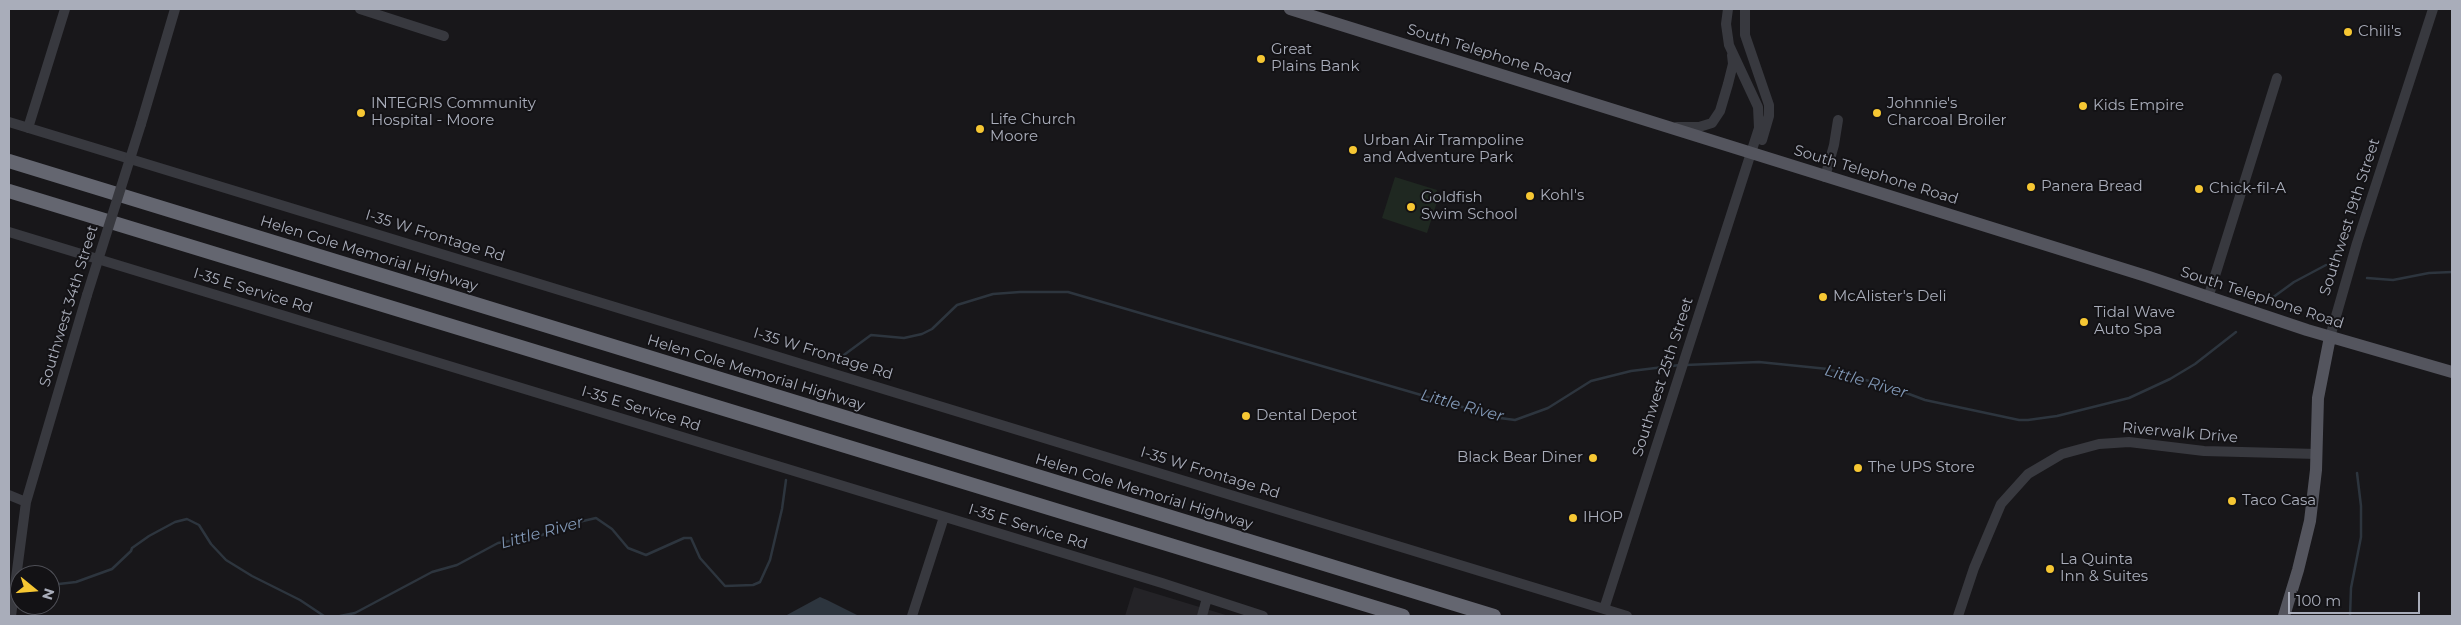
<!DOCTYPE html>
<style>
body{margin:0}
#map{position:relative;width:2461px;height:625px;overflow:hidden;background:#18171a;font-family:Montserrat,sans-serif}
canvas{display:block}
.frame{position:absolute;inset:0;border:10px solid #a9adba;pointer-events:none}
.north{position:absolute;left:10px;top:565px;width:50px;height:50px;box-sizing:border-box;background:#131215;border:1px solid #4f5057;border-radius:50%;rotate:107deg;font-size:14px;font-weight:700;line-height:20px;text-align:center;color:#a9adba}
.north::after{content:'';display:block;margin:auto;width:18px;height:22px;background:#f6c733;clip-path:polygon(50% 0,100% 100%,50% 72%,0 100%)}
.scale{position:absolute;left:2288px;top:592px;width:132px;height:22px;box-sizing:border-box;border:2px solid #a9adba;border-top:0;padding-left:6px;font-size:15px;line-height:18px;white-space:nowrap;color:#a9adba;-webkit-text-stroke:4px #131215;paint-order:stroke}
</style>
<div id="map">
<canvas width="2461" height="625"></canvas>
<div class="frame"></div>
<div class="north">N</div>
<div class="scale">100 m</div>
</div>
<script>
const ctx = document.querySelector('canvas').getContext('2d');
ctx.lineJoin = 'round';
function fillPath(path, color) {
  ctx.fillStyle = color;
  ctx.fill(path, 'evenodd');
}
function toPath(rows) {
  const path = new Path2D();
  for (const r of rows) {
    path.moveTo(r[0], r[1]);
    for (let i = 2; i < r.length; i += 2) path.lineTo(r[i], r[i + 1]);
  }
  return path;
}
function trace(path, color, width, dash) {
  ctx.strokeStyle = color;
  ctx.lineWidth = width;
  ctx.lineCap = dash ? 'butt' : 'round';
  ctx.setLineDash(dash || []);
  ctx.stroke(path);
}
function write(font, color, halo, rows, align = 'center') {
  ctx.font = font + ' Montserrat,sans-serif';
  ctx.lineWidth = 4;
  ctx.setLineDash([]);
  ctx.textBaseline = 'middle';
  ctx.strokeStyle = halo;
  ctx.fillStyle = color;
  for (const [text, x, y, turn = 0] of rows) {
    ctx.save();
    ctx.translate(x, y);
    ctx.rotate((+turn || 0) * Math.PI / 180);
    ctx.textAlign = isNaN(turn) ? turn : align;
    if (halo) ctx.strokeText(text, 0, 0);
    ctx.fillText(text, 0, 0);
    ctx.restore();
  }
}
const built = toPath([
 [1134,587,1229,616,1125,616]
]);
const green = toPath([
 [1395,177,1437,190,1436,194,1439,196,1427,233,1382,218]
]);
const water = toPath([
 [820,597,827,600,859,616,785,616]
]);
const stream = toPath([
 [2367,278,2393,280,2429,273,2452,272],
 [2272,298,2294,282,2326,265],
 [833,363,871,335,904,338,922,334,932,329,957,305,993,294,1020,292,1068,292,1500,418,1515,420,1548,408,1591,381,1631,371,1680,365],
 [1685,365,1759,362,1828,369,1893,388,1925,400,2019,420,2028,420,2057,416,2129,398,2170,379,2195,364,2236,332],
 [50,585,76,582,112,569,131,551,132,548,149,536,175,522,187,519,199,525,211,544,226,560,252,576,300,600,324,616],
 [340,616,355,613,432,572,457,565,498,543,542,535,570,524,596,518,612,529,628,548,646,555,684,538,691,538,700,558,725,586,753,585,760,582,770,560,782,509,786,480],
 [2350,616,2351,588,2361,537,2361,506,2357,473]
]);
const minor = toPath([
 [360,9,444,36],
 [1745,9,1745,35,1769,105,1769,116,1762,140],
 [9,122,1627,616],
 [141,124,175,9],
 [1677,127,1699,127,1712,123,1720,111,1728,84,1733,64,1732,55],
 [28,128,65,9],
 [1825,177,1834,145,1838,120],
 [9,232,1162,583,1263,616],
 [2208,298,2277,78],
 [2330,337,2357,243,2433,9],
 [9,495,26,502],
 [1604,609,1759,128,1758,107,1729,45,1726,24,1728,9],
 [11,616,26,502,87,295],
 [912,616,944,517],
 [1202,616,1207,598],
 [1958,616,1974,568,2001,504,2028,474,2062,454,2099,444,2129,442,2204,451,2317,454]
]);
const major = toPath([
 [1290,9,2146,276,2307,330,2452,372],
 [2284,616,2298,570,2310,521,2316,470,2318,398,2330,337]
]);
const highway = toPath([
 [9,161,1494,616],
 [9,191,1403,616]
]);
const minorBridge = toPath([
 [87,295,141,124]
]);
const markers = [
 [2348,32,5,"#f6c733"],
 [1261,59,5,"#f6c733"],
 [2083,106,5,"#f6c733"],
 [361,113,5,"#f6c733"],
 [1877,113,5,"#f6c733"],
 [980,129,5,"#f6c733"],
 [1353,150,5,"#f6c733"],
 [2031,187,5,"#f6c733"],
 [2199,189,5,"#f6c733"],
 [1530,196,5,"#f6c733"],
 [1411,207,5,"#f6c733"],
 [1823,297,5,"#f6c733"],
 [2084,322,5,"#f6c733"],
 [1246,416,5,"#f6c733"],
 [1593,458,5,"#f6c733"],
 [1858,468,5,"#f6c733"],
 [2232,501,5,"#f6c733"],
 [1573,518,5,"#f6c733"],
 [2050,569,5,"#f6c733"]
];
const poiNames = [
 ["Chili's",2358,32],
 ["Great",1271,50],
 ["Plains Bank",1271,67],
 ["INTEGRIS Community",371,104],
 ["Hospital - Moore",371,121],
 ["Johnnie's",1887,104],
 ["Charcoal Broiler",1887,121],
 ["Kids Empire",2093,106],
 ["Life Church",990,120],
 ["Moore",990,137],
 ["Urban Air Trampoline",1363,141],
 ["and Adventure Park",1363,158],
 ["Panera Bread",2041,187],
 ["Chick-fil-A",2209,189],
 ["Kohl's",1540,196],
 ["Goldfish",1421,198],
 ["Swim School",1421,215],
 ["McAlister's Deli",1833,297],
 ["Tidal Wave",2094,313],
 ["Auto Spa",2094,330],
 ["Dental Depot",1256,416],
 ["Black Bear Diner",1583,458,"right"],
 ["The UPS Store",1868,468],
 ["Taco Casa",2242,501],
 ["IHOP",1583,518],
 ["La Quinta",2060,560],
 ["Inn & Suites",2060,577]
];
const streetNames = [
 ["South Telephone Road",1489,54,17],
 ["South Telephone Road",1876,175,17],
 ["Southwest 19th Street",2350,217,-72],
 ["I-35 W Frontage Rd",435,236,17],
 ["Helen Cole Memorial Highway",369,254,17],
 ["I-35 E Service Rd",253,291,17],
 ["South Telephone Road",2262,298,18],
 ["Southwest 34th Street",69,306,-73],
 ["I-35 W Frontage Rd",823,354,17],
 ["Helen Cole Memorial Highway",756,373,17],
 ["Southwest 25th Street",1663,377,-72],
 ["I-35 E Service Rd",641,409,17],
 ["Riverwalk Drive",2180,433,5],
 ["I-35 W Frontage Rd",1210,473,17],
 ["Helen Cole Memorial Highway",1144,492,17],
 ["I-35 E Service Rd",1028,527,17]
];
const waterNames = [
 ["Little River",1866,382,16],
 ["Little River",1462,406,15],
 ["Little River",542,533,-15]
];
fillPath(built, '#242327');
fillPath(green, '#1f2821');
fillPath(water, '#2d353e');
trace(stream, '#2d353e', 2.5);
trace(minor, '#38393f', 10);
trace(major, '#54555e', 12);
trace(highway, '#646670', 14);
trace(minorBridge, '#38393f', 10);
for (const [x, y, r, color] of markers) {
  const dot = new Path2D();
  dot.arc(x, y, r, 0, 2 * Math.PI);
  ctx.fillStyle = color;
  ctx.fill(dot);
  trace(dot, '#131215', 2);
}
write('15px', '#a9adba', '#131215', poiNames, 'left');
write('15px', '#a9adba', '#131215', streetNames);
write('italic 16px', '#8097b5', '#131215', waterNames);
</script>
